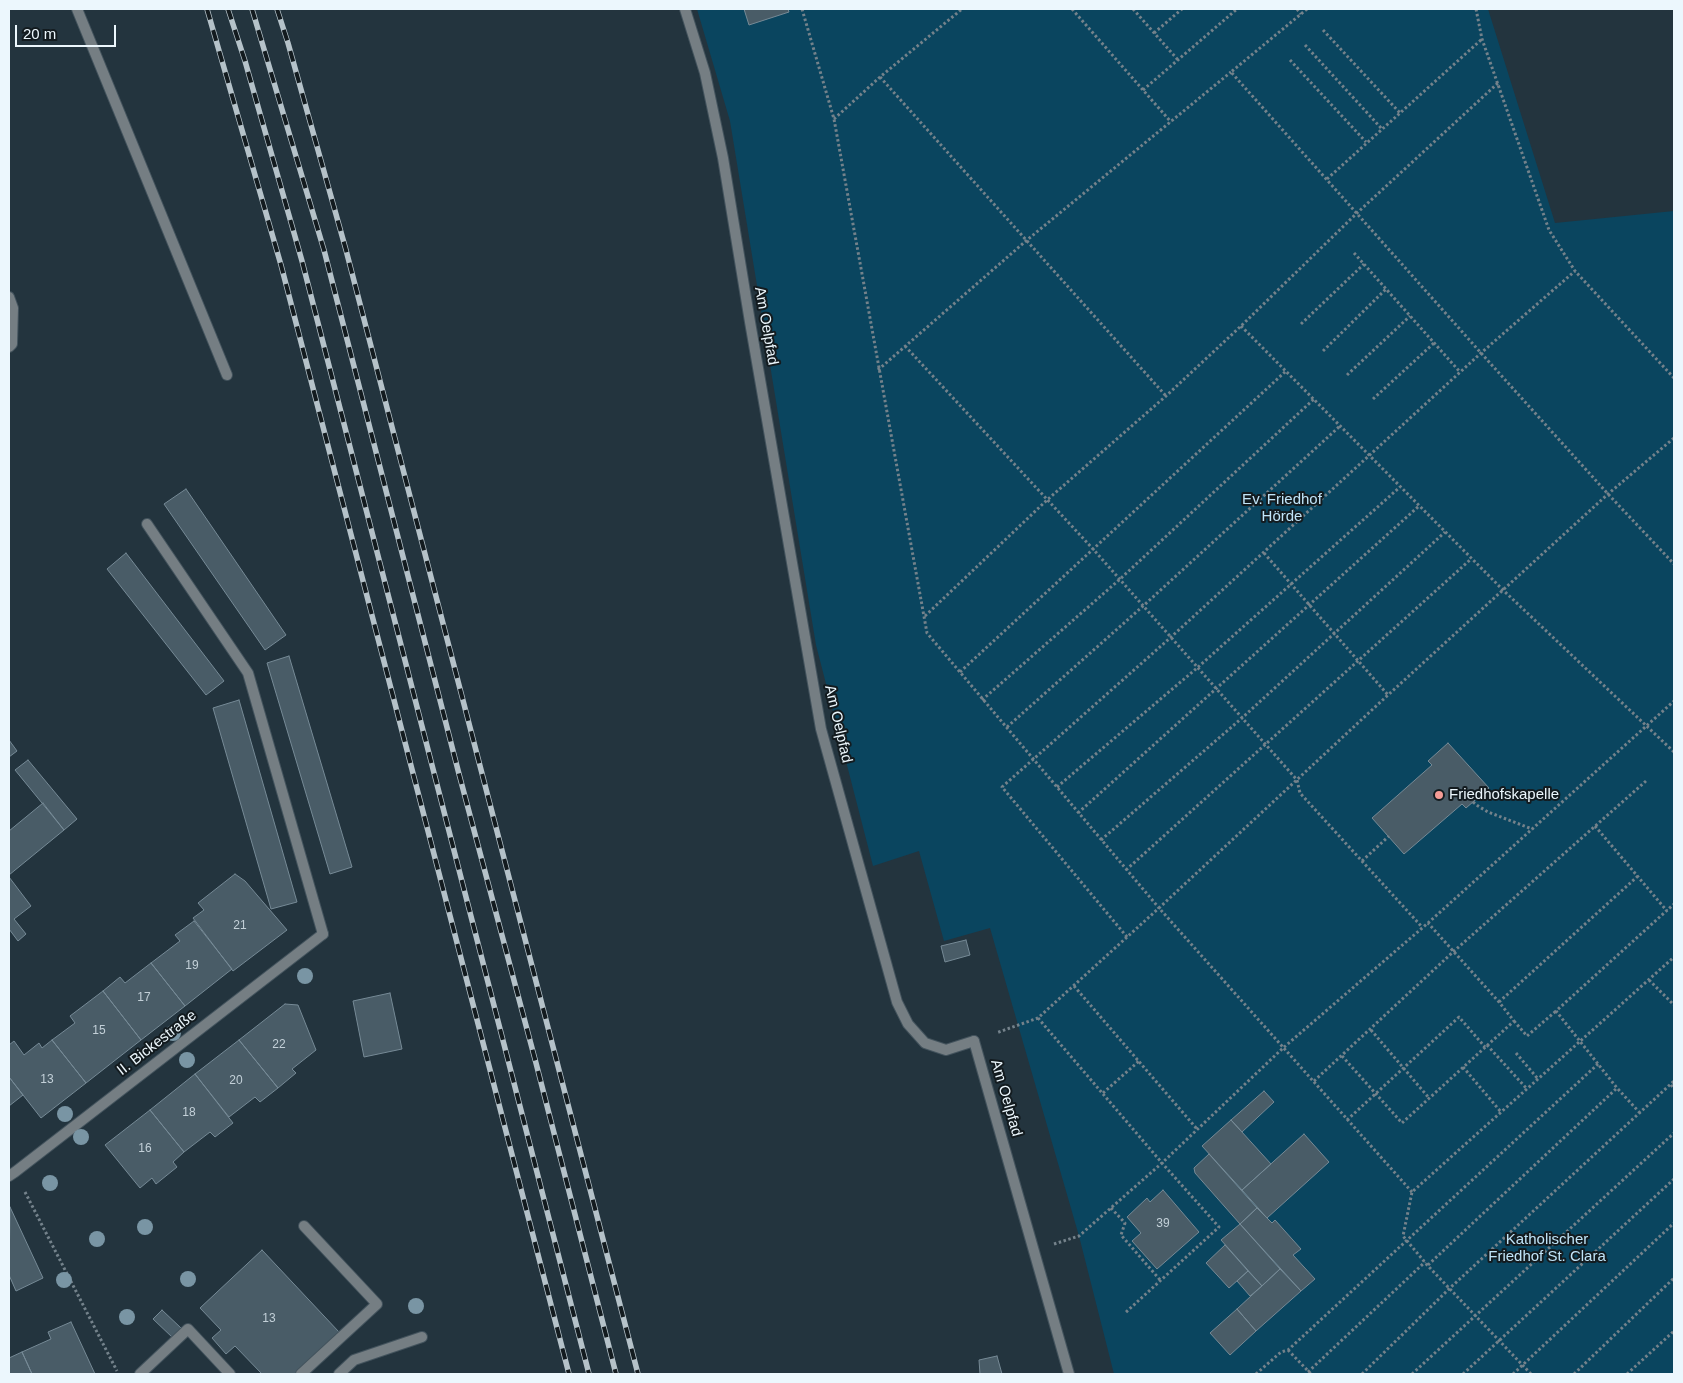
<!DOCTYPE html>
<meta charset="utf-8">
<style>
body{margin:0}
#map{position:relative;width:1683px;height:1383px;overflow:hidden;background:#23343e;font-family:Arial,sans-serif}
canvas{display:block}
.frame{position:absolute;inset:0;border:10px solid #ecf7fd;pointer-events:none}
.scale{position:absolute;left:15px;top:25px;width:101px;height:22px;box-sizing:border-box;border:2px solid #ecf7fd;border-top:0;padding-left:6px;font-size:15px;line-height:18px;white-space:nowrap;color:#ecf7fd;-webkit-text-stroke:4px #131b1f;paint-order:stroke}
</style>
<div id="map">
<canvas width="1683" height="1383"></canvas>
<div class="frame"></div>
<div class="scale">20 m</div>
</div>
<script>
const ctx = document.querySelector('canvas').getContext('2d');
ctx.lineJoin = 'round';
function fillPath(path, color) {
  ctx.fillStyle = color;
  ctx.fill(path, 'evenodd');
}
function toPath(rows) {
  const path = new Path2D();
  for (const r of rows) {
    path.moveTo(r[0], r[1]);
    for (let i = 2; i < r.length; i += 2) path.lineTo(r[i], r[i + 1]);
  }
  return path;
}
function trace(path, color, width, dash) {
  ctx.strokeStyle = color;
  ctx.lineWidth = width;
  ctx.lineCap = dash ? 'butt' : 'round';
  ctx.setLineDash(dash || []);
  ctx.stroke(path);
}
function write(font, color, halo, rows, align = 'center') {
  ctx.font = font + ' Arial,sans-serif';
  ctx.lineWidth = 4;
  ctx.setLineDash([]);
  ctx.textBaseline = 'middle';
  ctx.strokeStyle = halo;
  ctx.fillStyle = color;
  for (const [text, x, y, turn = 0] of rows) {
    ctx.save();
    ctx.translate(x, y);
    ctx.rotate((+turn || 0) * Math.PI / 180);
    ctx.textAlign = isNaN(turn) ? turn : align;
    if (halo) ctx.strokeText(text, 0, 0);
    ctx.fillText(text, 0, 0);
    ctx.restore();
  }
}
const green = toPath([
 [697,9,1488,9,1555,223,1674,211,1674,1374,1114,1374,1079,1236,990,928,944,941,919,851,873,866,816,645,730,121]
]);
const building = toPath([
 [744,9,788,9,789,12,749,25,744,9],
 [186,489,286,635,265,650,164,504,186,489],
 [126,553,224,681,206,695,107,569,126,553],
 [289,656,352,867,330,874,267,663,289,656],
 [239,700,297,902,271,909,213,708,239,700],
 [9,740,17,751,9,757,9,740],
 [1448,743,1489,788,1466,808,1462,804,1404,854,1372,818,1432,765,1428,761,1448,743],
 [28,760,77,819,64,830,15,770,28,760],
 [43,803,64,830,9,875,9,831,43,803],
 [235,874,245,881,287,930,233,971,193,918,204,910,198,903,235,874],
 [9,877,31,906,14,919,26,934,18,941,9,929,9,877],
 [194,921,232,969,185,1006,151,963,180,941,175,935,194,921],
 [966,940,970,955,945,962,941,946,966,940],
 [151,963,185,1006,141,1040,103,991,120,977,125,983,151,963],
 [103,991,141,1040,86,1083,52,1040,75,1023,70,1016,103,991],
 [390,993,402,1049,364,1057,353,1001,390,993],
 [285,1004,298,1005,316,1050,292,1069,296,1073,278,1088,239,1040,285,1004],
 [52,1040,86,1083,41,1118,9,1077,9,1045,14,1041,24,1055,39,1043,42,1048,52,1040],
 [239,1040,278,1088,260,1102,255,1097,229,1117,195,1074,239,1040],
 [195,1074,233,1123,215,1137,210,1132,184,1152,150,1110,195,1074],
 [9,1077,23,1095,9,1106,9,1077],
 [1264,1091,1274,1102,1242,1132,1231,1120,1264,1091],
 [150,1110,184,1152,173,1162,177,1167,156,1184,152,1178,140,1188,105,1145,150,1110],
 [1231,1120,1271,1164,1242,1190,1202,1146,1231,1120],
 [1304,1134,1329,1162,1267,1218,1242,1190,1304,1134],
 [1209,1154,1257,1208,1240,1224,1195,1173,1194,1168,1209,1154],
 [1163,1190,1199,1232,1157,1269,1132,1241,1141,1233,1127,1217,1147,1198,1150,1202,1163,1190],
 [10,1207,43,1278,16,1291,9,1275,10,1207],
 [1257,1208,1272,1223,1275,1220,1301,1249,1293,1255,1315,1279,1301,1291,1240,1224,1257,1208],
 [1240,1224,1280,1269,1262,1286,1221,1240,1240,1224],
 [1225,1245,1248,1271,1229,1288,1206,1263,1225,1245],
 [262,1250,339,1332,296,1374,262,1374,235,1346,226,1354,212,1338,221,1330,200,1308,262,1250],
 [1280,1269,1301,1291,1256,1331,1237,1309,1280,1269],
 [1248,1271,1262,1286,1250,1296,1237,1281,1248,1271],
 [1237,1309,1256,1331,1230,1355,1210,1333,1237,1309],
 [162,1310,181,1328,173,1338,153,1319,162,1310],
 [71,1322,95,1374,32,1374,22,1352,51,1339,48,1332,71,1322],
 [22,1352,32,1374,9,1374,9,1358,22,1352],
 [997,1356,1002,1374,980,1374,979,1360,997,1356]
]);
const path = toPath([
 [802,9,834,119,927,633,1159,908,1038,1018,996,1033],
 [1072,9,1171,122],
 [1133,9,1178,60],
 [1297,9,1301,14],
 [1307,9,1231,72,1481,353,1608,494,1674,564],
 [1476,9,1482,39,1549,230,1575,271,1674,378],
 [1323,30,1400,113],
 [1154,33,1182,9],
 [1305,45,1382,129],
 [1290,60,1366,142],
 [880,77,1166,396],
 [1143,90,1237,9],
 [834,119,880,77,962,9],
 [1327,179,1482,39],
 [1354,253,1460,372],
 [1301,324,1364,264],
 [1241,326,1503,590,1674,752],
 [905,346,1093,549,1297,780,1300,793,1422,927],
 [1323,351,1386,289],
 [878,370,1027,240,1231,72],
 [1347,375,1410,316],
 [1373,399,1434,343],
 [1264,553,1388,695],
 [925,616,1047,500,1166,396,1241,326,1357,213,1498,83],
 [960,672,1286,371],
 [982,700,1119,580,1314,399],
 [1007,727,1142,607,1340,426],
 [1057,787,1197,668,1400,487],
 [1473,802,1478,806,1488,812,1532,829],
 [1078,813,1419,506],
 [1595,826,1667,911],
 [1101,840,1242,718,1445,532],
 [1362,861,1389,836],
 [1126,870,1471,559],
 [1127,937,1002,787,1170,638,1481,353,1575,271],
 [1649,980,1674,1005],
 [1074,986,1197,1129],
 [1499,1002,1638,876],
 [1038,1018,1162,1163,1219,1227,1125,1313],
 [1514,1021,1527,1036,1556,1011],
 [1371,1030,1429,1098],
 [1487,1045,1527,1089],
 [1516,1053,1538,1079],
 [1342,1056,1402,1123,1514,1021,1499,1002,1428,923],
 [1463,1067,1501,1112],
 [1314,1081,1453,952,1646,781],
 [1671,1085,1674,1088],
 [1103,1093,1139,1061],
 [1640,1113,1617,1088,1556,1011,1674,904],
 [1347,1120,1459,1017,1485,1047],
 [25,1192,117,1371],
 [1412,1192,1159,908,1388,695,1608,494,1674,438],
 [1111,1208,1125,1223,1121,1235,1161,1281],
 [1054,1244,1079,1236,1162,1163,1283,1048,1428,923,1674,701],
 [1428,1265,1617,1088],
 [1288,1350,1311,1374],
 [1308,1372,1425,1262],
 [1256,1374,1281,1352,1288,1350,1598,1064],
 [1362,1374,1450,1288,1674,1081],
 [1412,1374,1674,1133],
 [1463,1374,1674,1179],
 [1513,1374,1674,1223],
 [1531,1374,1428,1266,1403,1236,1412,1192,1674,957],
 [1574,1374,1674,1278],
 [1627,1374,1674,1331]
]);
const service = toPath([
 [77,9,227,375],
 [685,9,705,73,723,158,750,322,821,729,897,1002,908,1024,925,1043,946,1050,974,1041],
 [9,297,13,308,12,344,9,347],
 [147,524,248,673,323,934],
 [140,1374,188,1329,230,1374],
 [301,1374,377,1304,304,1226],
 [339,1374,354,1360,422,1337]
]);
const minor = toPath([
 [974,1041,1069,1374],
 [9,1176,15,1172,323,934]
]);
const rail = toPath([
 [207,9,281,265,569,1374],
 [228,9,245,61,302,261,589,1374],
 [252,9,324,250,459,774,536,1063,616,1374],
 [277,9,288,43,346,250,638,1374]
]);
const trees = [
 [305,976],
 [173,1033],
 [187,1060],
 [65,1114],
 [81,1137],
 [50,1183],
 [145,1227],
 [97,1239],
 [188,1279],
 [64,1280],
 [416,1306],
 [127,1317]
];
const markers = [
 [1439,795,5,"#f59c96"]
];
const numberNames = [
 ["21",240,926],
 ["19",192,966],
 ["17",144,998],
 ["15",99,1031],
 ["22",279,1045],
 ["13",47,1080],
 ["20",236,1081],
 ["18",189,1113],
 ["16",145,1149],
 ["39",1163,1224],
 ["13",269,1319]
];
const streetNames = [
 ["Am Oelpfad",766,326,80],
 ["Am Oelpfad",838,724,77],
 ["II. Bickestraße",157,1043,-38],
 ["Am Oelpfad",1006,1098,74]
];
const parkNames = [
 ["Ev. Friedhof",1282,500],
 ["Hörde",1282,517],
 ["Katholischer",1547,1240],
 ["Friedhof St. Clara",1547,1257]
];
const poiNames = [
 ["Friedhofskapelle",1449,795]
];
fillPath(green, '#0a455f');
fillPath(building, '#495c67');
trace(building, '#768a96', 1);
trace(service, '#43535d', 12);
trace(minor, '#43535d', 12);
trace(path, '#74828b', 3, [2.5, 2.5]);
trace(service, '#757e83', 10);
trace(minor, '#757e83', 10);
trace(rail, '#b5c2c9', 5.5);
trace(rail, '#131b1f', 4, [11]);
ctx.fillStyle = '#7995a4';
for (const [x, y] of trees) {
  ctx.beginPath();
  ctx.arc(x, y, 8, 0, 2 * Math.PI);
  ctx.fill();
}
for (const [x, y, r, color] of markers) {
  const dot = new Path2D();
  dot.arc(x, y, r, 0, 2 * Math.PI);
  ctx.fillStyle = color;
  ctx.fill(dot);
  trace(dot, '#131b1f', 2);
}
write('12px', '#c3d0d8', null, numberNames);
write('15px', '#ecf7fd', '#131b1f', streetNames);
write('15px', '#c0e4f8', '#131b1f', parkNames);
write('15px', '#ecf7fd', '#131b1f', poiNames, 'left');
</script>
